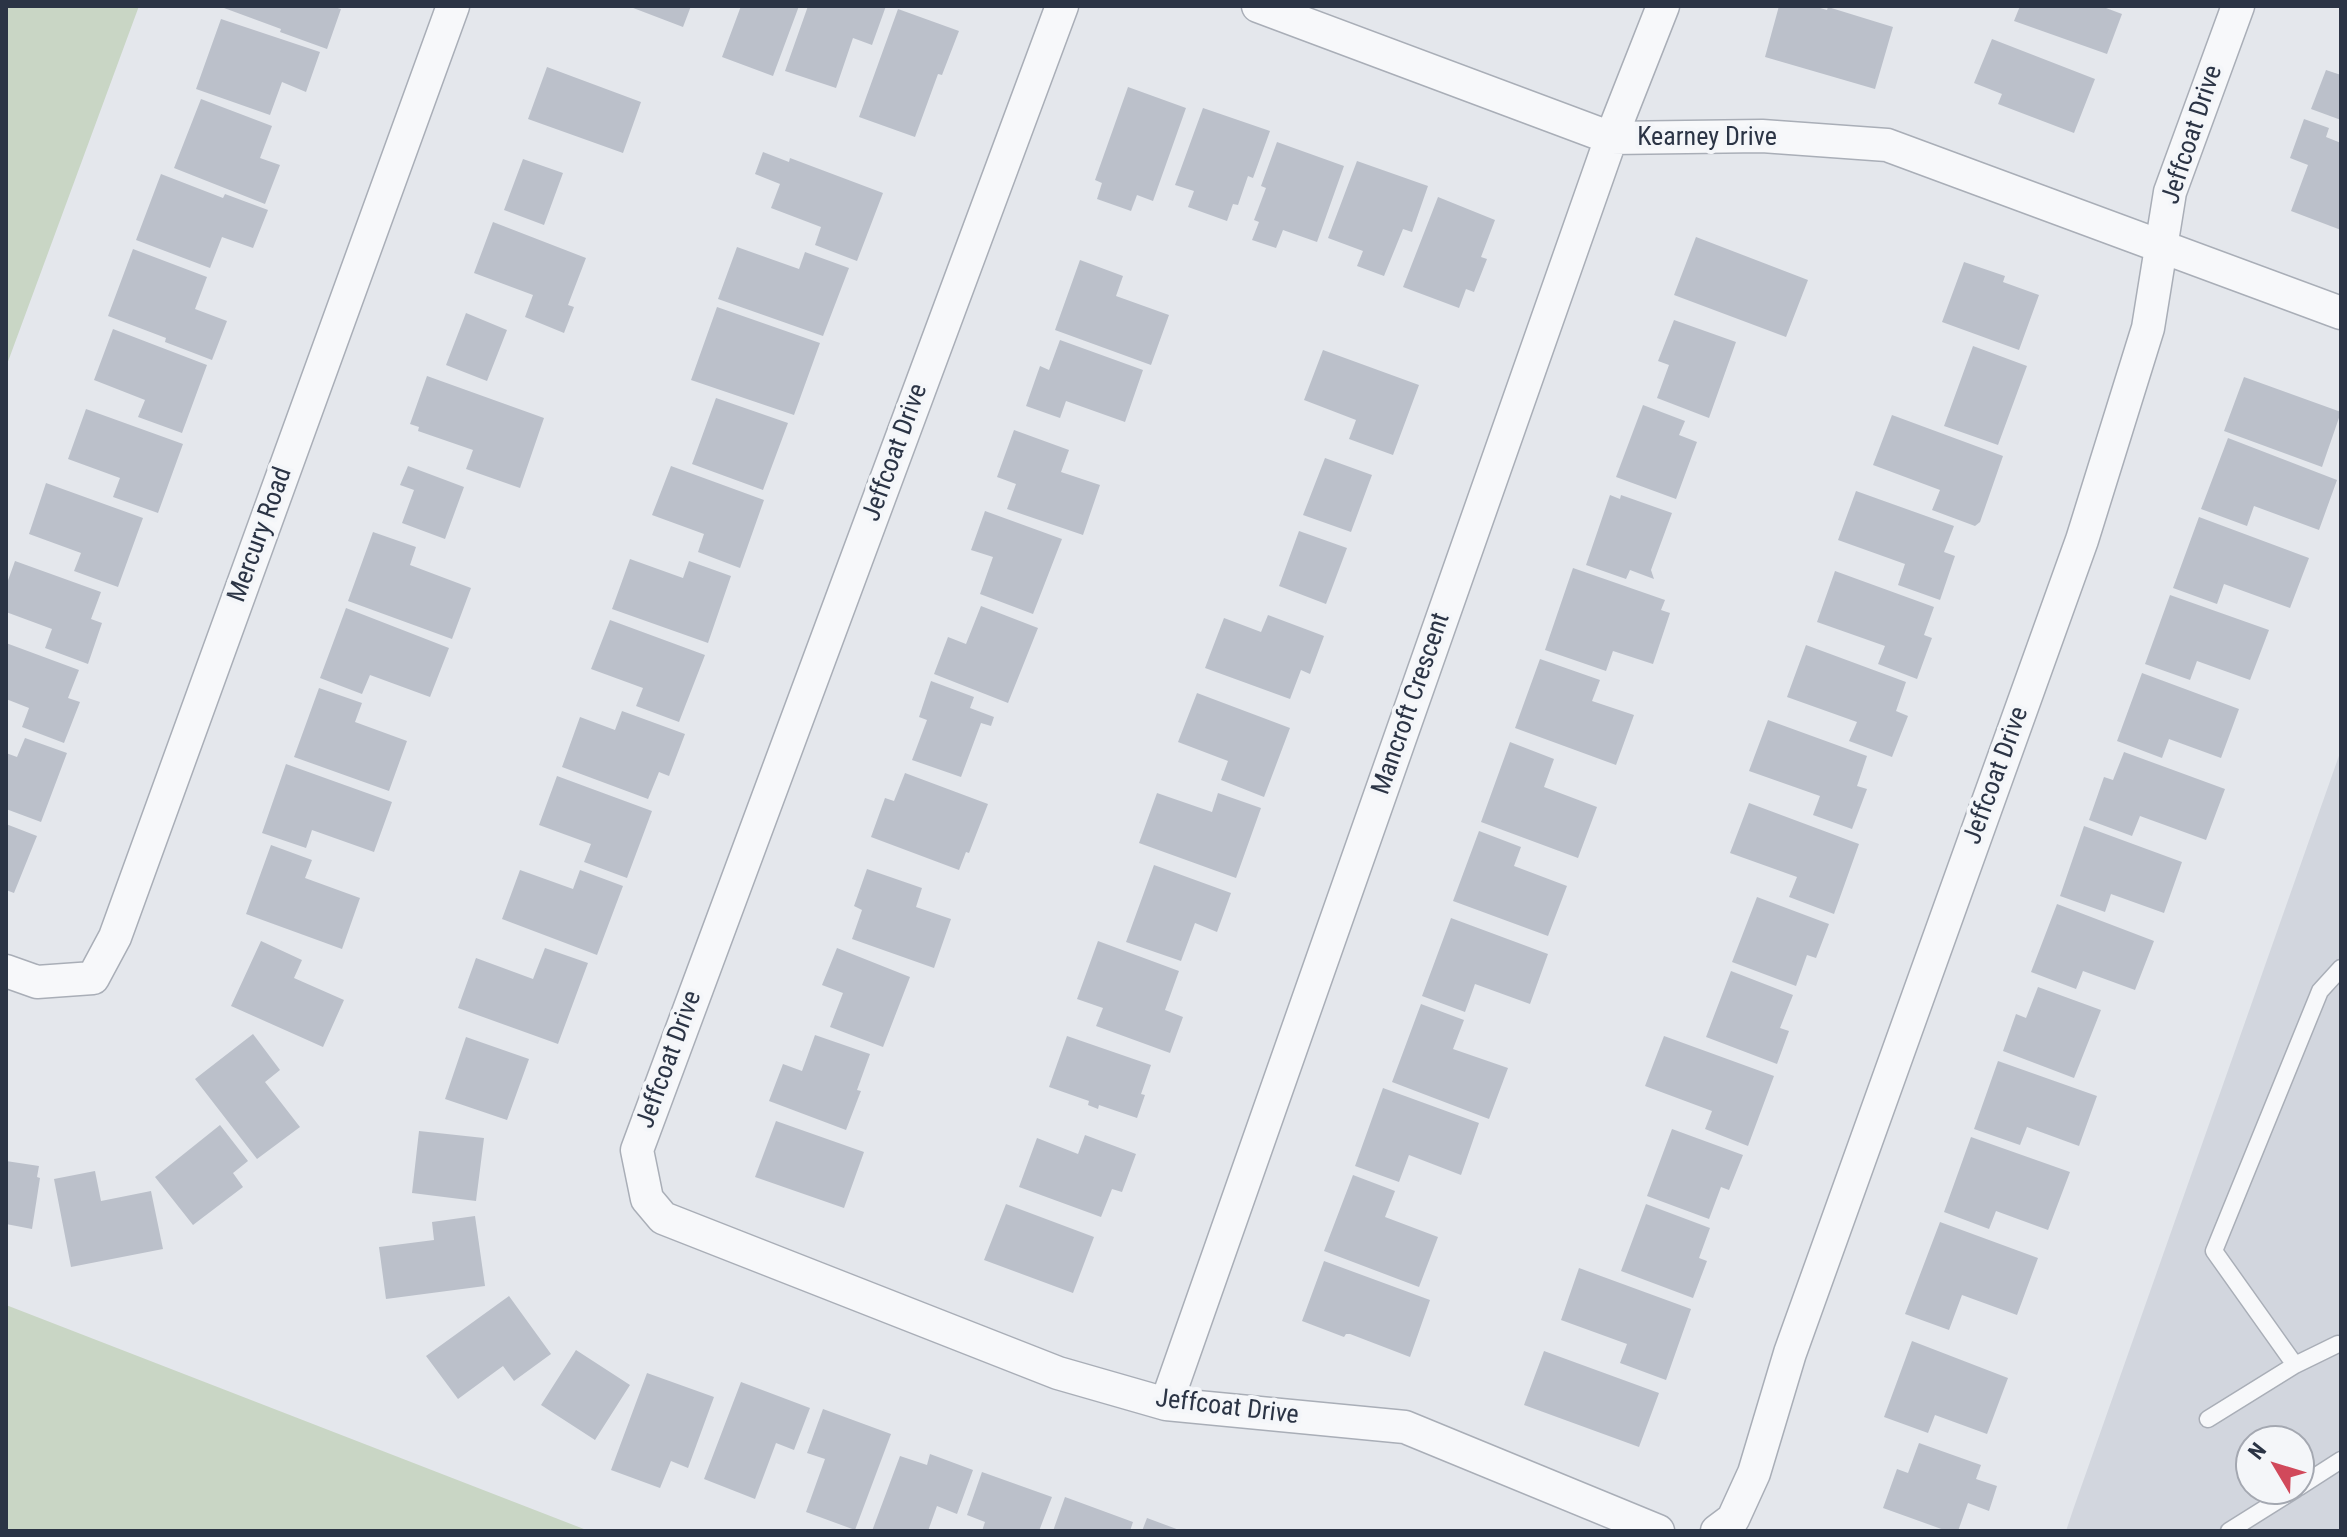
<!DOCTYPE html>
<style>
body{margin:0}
#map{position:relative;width:2347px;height:1537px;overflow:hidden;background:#e4e7ec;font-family:"Roboto Condensed",sans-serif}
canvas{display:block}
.frame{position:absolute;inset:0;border:8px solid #2b3445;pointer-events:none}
.north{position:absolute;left:2235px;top:1425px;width:80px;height:80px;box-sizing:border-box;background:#f4f6f9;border:2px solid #a4a8b1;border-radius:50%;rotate:308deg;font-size:22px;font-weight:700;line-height:32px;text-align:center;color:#2b3445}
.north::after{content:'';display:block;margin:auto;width:28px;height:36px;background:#d1495b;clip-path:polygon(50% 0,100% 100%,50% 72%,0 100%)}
</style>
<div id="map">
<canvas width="2347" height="1537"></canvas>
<div class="frame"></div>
<div class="north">N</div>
</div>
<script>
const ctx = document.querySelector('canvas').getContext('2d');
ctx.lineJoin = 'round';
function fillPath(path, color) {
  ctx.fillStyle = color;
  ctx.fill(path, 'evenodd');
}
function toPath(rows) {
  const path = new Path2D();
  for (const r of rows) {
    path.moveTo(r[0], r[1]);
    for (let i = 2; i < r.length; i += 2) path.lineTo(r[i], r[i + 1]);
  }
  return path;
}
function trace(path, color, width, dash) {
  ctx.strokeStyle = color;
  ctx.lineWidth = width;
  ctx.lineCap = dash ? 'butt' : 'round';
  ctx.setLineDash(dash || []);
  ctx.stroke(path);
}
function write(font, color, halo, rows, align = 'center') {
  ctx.font = font + ' "Roboto Condensed",sans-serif';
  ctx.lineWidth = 8;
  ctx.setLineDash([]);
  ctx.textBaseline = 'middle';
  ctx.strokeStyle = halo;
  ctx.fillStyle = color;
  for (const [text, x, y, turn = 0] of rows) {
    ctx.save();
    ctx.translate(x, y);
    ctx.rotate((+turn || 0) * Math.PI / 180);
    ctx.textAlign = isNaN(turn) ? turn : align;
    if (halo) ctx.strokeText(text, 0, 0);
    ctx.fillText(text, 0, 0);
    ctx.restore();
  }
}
const built = toPath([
 [2341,750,2341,1531,2066,1531,2073,1510],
 [2251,1441,2299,1441,2299,1489,2251,1489]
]);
const green = toPath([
 [6,6,139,6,6,367],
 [6,1305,589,1531,6,1531]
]);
const building = toPath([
 [225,6,331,6,341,9,327,49,280,32,281,29,224,8],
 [628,6,691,6,683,27],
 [741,6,799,6,773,76,722,57],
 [808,6,886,6,872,45,853,38,836,88,785,71],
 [1779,6,1813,6,1827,10,1828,7,1893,27,1875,89,1765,57],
 [2020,6,2106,6,2106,8,2122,14,2107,54,2014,21],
 [898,9,959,31,942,75,938,74,915,137,859,117],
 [221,19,320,52,306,92,282,82,270,115,196,89],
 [1992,39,2095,79,2074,133,1998,104,2002,94,1974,83],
 [547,67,641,102,623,153,528,119],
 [2326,70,2341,75,2341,120,2311,109],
 [1128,87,1186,108,1153,201,1137,195,1131,211,1097,199,1102,183,1095,180],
 [201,99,272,126,260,158,280,165,265,204,174,168],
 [1203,108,1270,131,1253,178,1248,176,1238,205,1233,204,1227,221,1188,207,1194,191,1175,185],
 [2304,119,2329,128,2326,137,2341,143,2341,230,2291,211,2308,165,2290,158],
 [1277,142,1344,166,1317,242,1283,230,1276,248,1252,240,1259,222,1254,220,1266,188,1261,186],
 [763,152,789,162,790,158,883,193,857,261,815,245,821,227,771,208,780,184,755,174],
 [523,159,563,173,544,225,504,210],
 [1357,161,1428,186,1412,232,1403,229,1384,276,1357,266,1363,251,1328,238],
 [161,174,223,198,225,194,268,210,253,248,222,237,210,268,136,240],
 [1438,197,1495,220,1481,257,1487,259,1474,292,1466,289,1459,308,1403,287],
 [493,222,586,258,568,305,574,307,564,333,525,317,533,295,474,273],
 [1696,237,1808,280,1786,337,1674,295],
 [737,247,799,269,805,252,849,268,823,336,718,299],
 [133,249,207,277,195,309,227,321,212,360,165,342,166,338,108,316],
 [1080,260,1123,276,1116,296,1169,315,1151,365,1055,330],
 [1964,262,2005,276,2003,282,2039,295,2019,350,1942,322],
 [717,307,820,343,794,415,691,380],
 [466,313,507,330,487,381,446,365],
 [1674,320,1736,342,1709,418,1657,398,1669,365,1658,361],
 [113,329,207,365,182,433,138,417,145,400,94,380],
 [1060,340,1143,370,1125,422,1066,401,1060,418,1026,406,1040,366,1049,370],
 [1973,346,2027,366,1998,445,1944,426],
 [1323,350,1419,385,1393,455,1349,439,1356,420,1304,400],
 [427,376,544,418,520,488,466,469,473,450,418,431,419,427,410,424],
 [2244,377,2341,412,2322,467,2224,431],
 [716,398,788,423,763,490,692,464],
 [1643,405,1685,421,1679,435,1697,442,1676,499,1616,477],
 [86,409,183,444,158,513,113,497,120,478,68,459],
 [1892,415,2003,456,1980,522,1975,526,1932,510,1940,490,1873,465],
 [1014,430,1069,450,1061,472,1100,485,1083,535,1007,509,1016,484,997,477],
 [2228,438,2337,480,2319,530,2254,506,2247,526,2201,509],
 [1325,458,1372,475,1351,532,1303,515],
 [408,466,464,487,445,539,402,523,414,490,400,485],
 [671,466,764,500,740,568,698,552,704,534,652,515],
 [46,483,143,518,118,587,74,571,81,553,29,534],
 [1856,491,1954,526,1944,552,1955,556,1940,600,1898,585,1905,564,1838,540],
 [1610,495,1620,499,1621,495,1672,513,1651,570,1654,579,1630,570,1626,579,1586,565],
 [985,511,1062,539,1033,614,980,594,993,557,971,550],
 [2199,517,2309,558,2290,608,2224,584,2217,604,2173,588],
 [1299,531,1347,548,1326,604,1279,586],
 [373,532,416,547,410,565,471,588,452,639,348,601],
 [630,559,683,578,689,561,731,576,708,643,612,609],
 [15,561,101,592,91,619,102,623,88,664,45,648,52,629,6,612,6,586],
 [1573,568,1665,600,1661,610,1670,613,1653,664,1613,651,1606,671,1545,650],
 [1835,571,1934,607,1924,635,1932,638,1917,679,1878,664,1885,646,1817,622],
 [2170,595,2269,630,2250,680,2197,661,2190,680,2145,664],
 [981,606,1038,628,1008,703,934,674,948,637,966,644],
 [346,608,449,648,430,697,370,675,362,694,320,678],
 [1268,615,1324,636,1310,674,1301,670,1290,699,1205,668,1224,618,1261,632],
 [610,620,705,655,679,722,636,706,643,688,591,669],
 [6,643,79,670,68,698,80,702,64,743,22,727,29,708,6,699],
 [1806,645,1906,682,1896,711,1908,716,1892,757,1849,741,1857,722,1787,697],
 [1540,659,1600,680,1592,701,1634,715,1616,765,1515,728],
 [2142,673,2239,709,2221,758,2169,739,2162,758,2117,741],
 [931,681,974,697,970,708,994,717,991,726,981,723,961,777,912,760,927,720,919,717],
 [319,688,362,703,355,722,407,741,389,791,294,757],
 [1197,693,1290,728,1264,797,1221,780,1228,761,1178,742],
 [622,711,685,734,669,776,659,772,648,799,562,767,580,717,615,730],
 [1768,720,1867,756,1857,786,1867,789,1852,829,1813,815,1820,796,1749,771],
 [25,738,67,753,41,822,6,809,6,753,17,757],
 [1510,742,1554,759,1544,787,1597,807,1578,858,1481,822],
 [2124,752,2225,789,2206,840,2140,816,2132,836,2089,820,2104,777,2113,780],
 [286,764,392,802,374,852,312,830,306,848,262,833],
 [905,773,988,804,969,853,966,852,959,870,871,837,885,798,894,801],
 [557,776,652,811,627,878,584,862,591,844,539,825],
 [1157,793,1212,812,1218,793,1261,808,1236,878,1139,843],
 [1749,803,1859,844,1834,914,1789,897,1797,877,1730,853],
 [6,824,37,836,14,893,6,890],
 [2084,826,2182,862,2164,913,2111,894,2105,912,2060,896],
 [1479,831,1521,847,1514,866,1567,886,1548,936,1453,901],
 [271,845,312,860,305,878,360,898,342,949,246,914],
 [1154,865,1231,893,1217,932,1195,923,1181,961,1126,942],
 [867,869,922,888,916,907,951,919,934,968,852,939,862,910,854,906],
 [520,870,573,889,580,870,623,886,597,955,502,919],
 [1757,897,1829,924,1816,958,1807,955,1796,986,1732,962],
 [2057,904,2154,941,2135,990,2083,971,2076,989,2031,972],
 [1451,918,1548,954,1530,1004,1475,984,1465,1012,1422,996],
 [261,941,302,960,294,978,344,1000,323,1047,231,1006],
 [1098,941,1179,971,1165,1010,1183,1017,1170,1053,1096,1026,1103,1008,1077,999],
 [545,948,588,963,558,1044,458,1008,476,958,533,979],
 [837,948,910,977,883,1047,830,1027,843,993,822,985],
 [1731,971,1793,995,1780,1028,1789,1031,1777,1064,1706,1037],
 [2038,987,2101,1010,2074,1078,2003,1051,2016,1014,2026,1018],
 [1421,1004,1464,1020,1453,1049,1508,1068,1489,1119,1392,1082],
 [253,1034,280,1070,265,1082,300,1127,257,1159,195,1079],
 [815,1035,870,1054,857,1090,861,1091,859,1096,846,1130,769,1101,783,1064,802,1071],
 [1067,1036,1151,1065,1141,1094,1145,1095,1137,1118,1099,1105,1098,1109,1088,1105,1089,1101,1049,1087],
 [1664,1036,1774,1076,1748,1146,1705,1129,1712,1111,1645,1086],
 [466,1037,529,1059,507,1120,445,1099],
 [1998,1061,2097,1096,2079,1146,2027,1127,2020,1145,1974,1129],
 [1383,1088,1479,1123,1461,1175,1409,1155,1399,1182,1355,1166],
 [776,1121,864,1152,844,1208,755,1177],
 [220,1125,248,1161,233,1173,243,1187,193,1225,155,1177],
 [1672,1129,1743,1155,1729,1190,1721,1187,1709,1219,1647,1196],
 [419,1131,484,1138,476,1201,412,1193],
 [1085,1135,1136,1154,1122,1192,1112,1189,1101,1217,1019,1187,1037,1138,1078,1154],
 [1971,1137,2070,1172,2048,1230,1996,1211,1989,1229,1944,1212],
 [6,1161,39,1166,37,1177,40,1178,32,1229,6,1224],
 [95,1171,101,1201,151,1191,163,1249,71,1267,54,1179],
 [1353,1175,1395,1191,1385,1217,1438,1237,1419,1287,1324,1251],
 [1006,1204,1094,1237,1073,1293,984,1260],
 [1646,1204,1710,1228,1699,1258,1707,1261,1693,1298,1621,1271],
 [475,1216,485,1286,386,1299,379,1247,434,1240,432,1222],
 [1940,1222,2038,1258,2017,1315,1962,1295,1949,1330,1905,1314],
 [1324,1261,1430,1300,1410,1357,1350,1334,1346,1334,1344,1337,1302,1321],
 [1579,1268,1691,1309,1666,1380,1620,1363,1627,1344,1561,1320],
 [509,1296,551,1354,514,1381,503,1366,458,1399,426,1356],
 [1912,1341,2008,1378,1987,1434,1935,1415,1928,1433,1884,1417],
 [576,1350,630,1385,595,1440,541,1405],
 [1544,1351,1659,1393,1639,1447,1524,1405],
 [647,1373,714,1397,688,1468,671,1461,660,1488,611,1470],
 [741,1382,810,1408,794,1450,776,1443,755,1499,704,1479],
 [823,1409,891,1434,855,1530,806,1512,825,1459,807,1453],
 [1919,1443,1981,1465,1976,1479,1997,1486,1989,1511,1968,1503,1958,1531,1947,1531,1883,1508,1897,1469,1908,1473],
 [930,1454,973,1470,957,1514,937,1506,928,1531,872,1531,900,1456,927,1465],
 [982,1472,1052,1497,1039,1531,982,1531,985,1522,967,1515],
 [1065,1497,1133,1522,1130,1531,1053,1531],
 [1147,1518,1182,1531,1142,1531]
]);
const service = toPath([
 [2338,1344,2295,1365,2214,1251,2320,991,2341,968],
 [2208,1419,2295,1365],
 [2299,1487,2341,1460],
 [2229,1531,2296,1489]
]);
const minor = toPath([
 [1062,6,637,1150,647,1199,663,1218,1058,1373,1166,1404,1405,1427,1658,1531],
 [1258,6,1611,138,1762,136,1887,145,2341,313],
 [6,971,37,982,93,978,115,937,453,6],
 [1166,1404,1611,138,1663,6],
 [1717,1531,1733,1519,1754,1473,1790,1353,2082,540,2148,328,2170,192,2238,6]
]);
const streetNames = [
 ["Jeffcoat Drive",2193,135,-72],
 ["Kearney Drive",1707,138],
 ["Jeffcoat Drive",896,453,-70],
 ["Mercury Road",261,535,-70],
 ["Mancroft Crescent",1412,704,-71],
 ["Jeffcoat Drive",1997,776,-70],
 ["Jeffcoat Drive",670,1060,-70],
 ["Jeffcoat Drive",1227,1408,7]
];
fillPath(built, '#d2d6de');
fillPath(green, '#c9d6c5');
fillPath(building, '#bbc0ca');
trace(service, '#a9aeb7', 19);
trace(minor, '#a9aeb7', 35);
trace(service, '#f7f8fa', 16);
trace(minor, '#f7f8fa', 32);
write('26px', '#2b3445', '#f4f6f9', streetNames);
</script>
